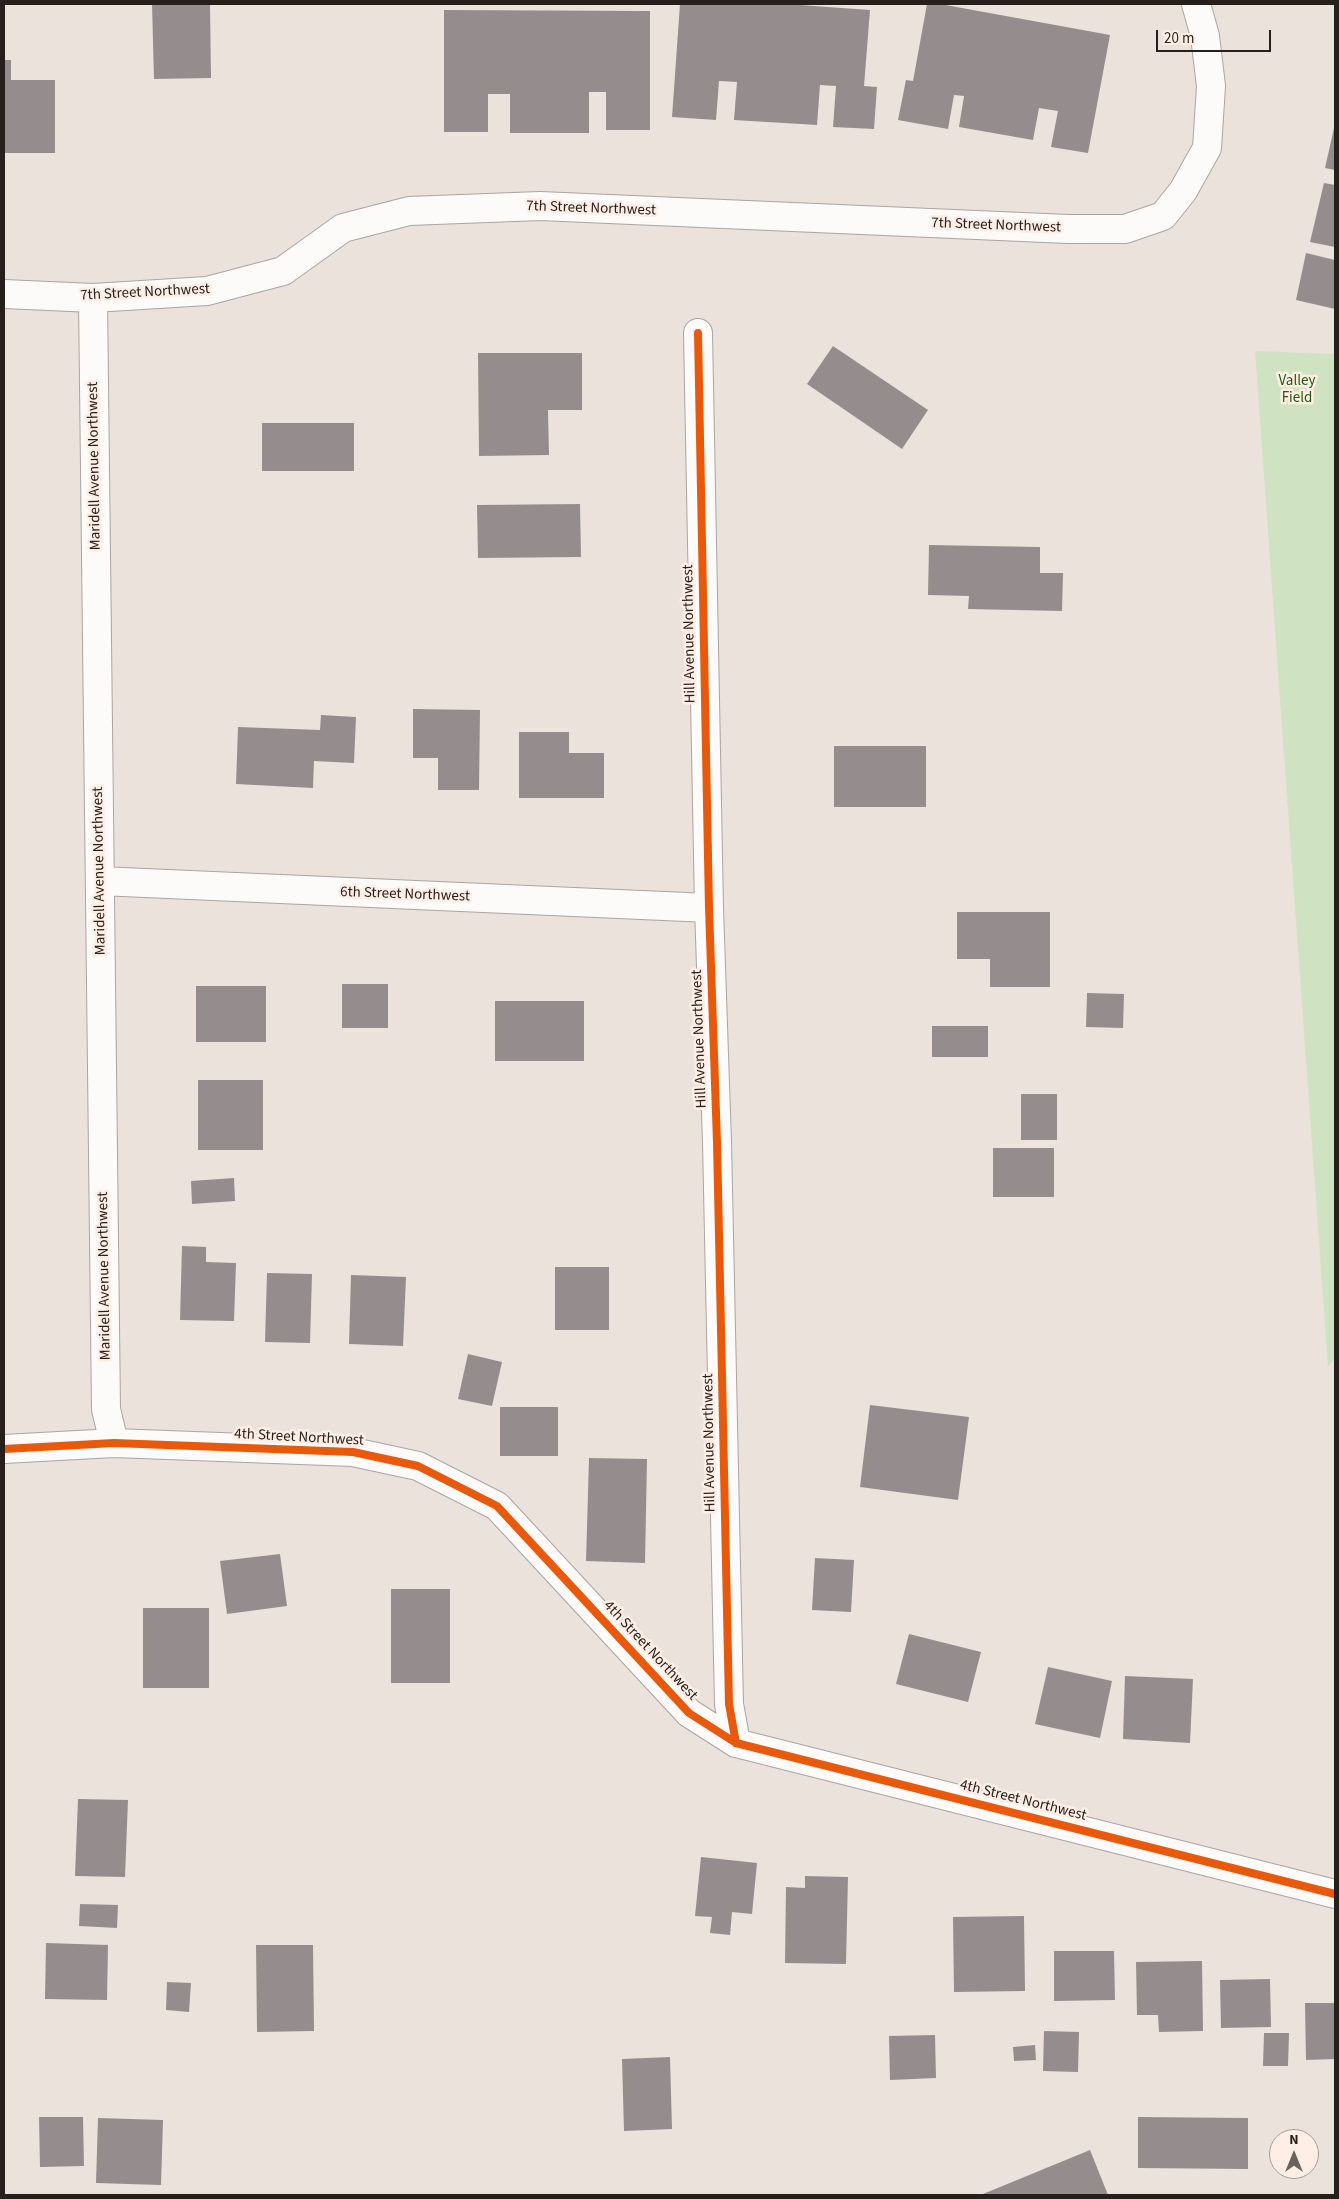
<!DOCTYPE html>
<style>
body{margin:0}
#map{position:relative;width:1339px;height:2199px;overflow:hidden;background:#ece2dc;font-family:"Source Sans 3",sans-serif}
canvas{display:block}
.frame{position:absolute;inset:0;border:5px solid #261f1b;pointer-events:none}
.north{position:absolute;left:1269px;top:2129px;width:50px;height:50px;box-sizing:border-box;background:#feeee5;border:1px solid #a89b94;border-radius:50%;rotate:0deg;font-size:14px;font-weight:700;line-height:20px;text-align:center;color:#261f1b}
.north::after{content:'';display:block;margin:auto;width:18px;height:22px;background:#6b635f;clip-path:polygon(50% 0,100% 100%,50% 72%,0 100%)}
.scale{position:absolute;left:1156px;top:30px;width:115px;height:22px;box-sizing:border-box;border:2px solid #261f1b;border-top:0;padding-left:6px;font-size:15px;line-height:18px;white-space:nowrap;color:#261f1b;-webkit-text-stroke:4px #feeee5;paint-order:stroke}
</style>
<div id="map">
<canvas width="1339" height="2199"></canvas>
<div class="frame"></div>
<div class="north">N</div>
<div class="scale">20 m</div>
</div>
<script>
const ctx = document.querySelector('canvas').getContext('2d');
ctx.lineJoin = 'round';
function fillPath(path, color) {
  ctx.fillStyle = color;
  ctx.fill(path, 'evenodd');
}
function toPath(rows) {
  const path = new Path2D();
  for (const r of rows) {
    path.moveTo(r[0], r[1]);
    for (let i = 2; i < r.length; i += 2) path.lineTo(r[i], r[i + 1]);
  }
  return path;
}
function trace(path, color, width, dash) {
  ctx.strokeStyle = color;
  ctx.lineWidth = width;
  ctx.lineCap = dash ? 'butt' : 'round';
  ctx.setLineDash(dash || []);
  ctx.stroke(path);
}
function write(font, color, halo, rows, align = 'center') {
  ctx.font = font + ' "Source Sans 3",sans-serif';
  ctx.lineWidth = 5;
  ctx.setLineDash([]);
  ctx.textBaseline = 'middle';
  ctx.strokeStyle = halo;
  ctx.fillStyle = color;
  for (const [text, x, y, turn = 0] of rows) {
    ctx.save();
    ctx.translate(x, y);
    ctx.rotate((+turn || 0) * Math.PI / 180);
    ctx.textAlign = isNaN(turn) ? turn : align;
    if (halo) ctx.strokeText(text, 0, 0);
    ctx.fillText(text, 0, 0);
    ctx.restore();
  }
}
const green = toPath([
 [1255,351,1335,354,1335,1358,1328,1367]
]);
const building = toPath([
 [152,4,210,4,211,78,154,79],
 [680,4,786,4,870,10,864,86,877,87,874,129,833,127,836,86,820,85,817,125,734,120,737,82,719,81,716,120,672,117],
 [927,4,940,4,1110,35,1088,153,1051,147,1058,111,1039,108,1033,140,959,127,964,96,954,95,948,129,898,120,906,80,913,81],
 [444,10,650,11,650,130,606,130,606,92,589,92,589,133,510,133,510,94,488,94,488,132,444,132],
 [4,60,11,60,11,80,55,80,55,153,4,153],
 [1334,128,1335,128,1335,170,1325,168],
 [1324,183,1335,185,1335,247,1310,242],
 [1306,253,1335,260,1335,309,1296,300],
 [833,346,928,410,902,449,807,384],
 [478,353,582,353,582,410,548,410,549,455,479,456],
 [262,423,354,423,354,471,262,471],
 [580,504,581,557,478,558,477,505],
 [929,545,1040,547,1040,573,1063,573,1062,611,968,609,969,596,928,595],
 [413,709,480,710,479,790,438,790,438,758,413,758],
 [321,715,356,717,354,763,314,761,313,788,236,784,238,727,320,730],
 [519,732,569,732,569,753,604,753,604,798,519,798],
 [834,746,926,746,926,807,834,807],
 [957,912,1050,912,1050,987,990,987,990,959,957,959],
 [342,984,388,984,388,1028,342,1028],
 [196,986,266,986,266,1042,196,1042],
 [1087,993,1124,994,1123,1028,1086,1027],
 [495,1001,584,1001,584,1061,495,1061],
 [932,1026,988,1026,988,1057,932,1057],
 [198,1080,263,1080,263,1150,198,1150],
 [1021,1094,1057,1094,1057,1140,1021,1140],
 [993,1148,1054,1148,1054,1197,993,1197],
 [234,1178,235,1201,192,1204,191,1181],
 [182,1246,206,1247,206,1262,236,1263,234,1321,180,1320],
 [555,1267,609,1267,609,1330,555,1330],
 [267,1273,312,1274,310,1343,265,1342],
 [351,1275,406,1277,403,1346,349,1344],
 [468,1354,502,1362,492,1406,458,1399],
 [870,1405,969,1417,958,1500,860,1487],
 [500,1407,558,1407,558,1456,500,1456],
 [589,1458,647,1459,645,1563,586,1561],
 [280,1554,287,1606,227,1614,220,1561],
 [815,1558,854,1560,851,1612,812,1610],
 [391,1589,450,1589,450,1683,391,1683],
 [143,1608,209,1608,209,1688,143,1688],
 [909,1634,981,1652,968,1702,896,1684],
 [1048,1667,1112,1681,1100,1738,1035,1724],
 [1125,1676,1193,1679,1190,1743,1123,1739],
 [78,1799,128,1800,125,1877,75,1876],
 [701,1857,757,1863,752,1914,732,1912,730,1935,710,1933,712,1917,695,1916],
 [805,1876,848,1877,846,1964,785,1963,786,1887,805,1888],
 [80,1904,118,1905,117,1928,79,1926],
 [1024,1916,1025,1991,954,1992,953,1917],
 [46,1943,108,1945,107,2000,45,1999],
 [256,1945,313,1945,314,2031,257,2032],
 [1054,1951,1114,1951,1115,2000,1054,2001],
 [1202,1961,1203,2031,1159,2032,1158,2015,1137,2015,1136,1962],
 [1270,1979,1271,2027,1221,2028,1220,1980],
 [167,1982,191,1983,189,2012,166,2010],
 [1305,2003,1335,2003,1335,2059,1306,2060],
 [1044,2031,1079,2032,1078,2072,1043,2071],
 [1264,2033,1289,2033,1288,2066,1263,2066],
 [935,2035,936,2078,890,2080,889,2036],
 [1035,2045,1036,2060,1014,2061,1013,2047],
 [670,2057,672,2129,624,2131,622,2059],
 [39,2117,83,2117,84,2166,40,2167],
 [1138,2117,1248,2118,1248,2169,1138,2168],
 [98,2118,163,2120,161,2185,96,2183],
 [1090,2150,1108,2195,984,2195,983,2194]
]);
const minor = toPath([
 [4,294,93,298,207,291,283,271,343,228,409,211,540,206,1068,229,1125,229,1163,216,1183,191,1207,148,1211,86,1205,36,1196,4],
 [93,298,106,1409,114,1443],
 [698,333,709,908,717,1142,729,1704,736,1743],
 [100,881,709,908],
 [4,1449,114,1443,353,1452,418,1466,497,1506,689,1713,736,1743,1335,1894]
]);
const cycleway = toPath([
 [698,333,709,908,717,1142,729,1704,736,1743],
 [4,1449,114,1443,353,1452,418,1466,497,1506,689,1713,736,1743,1335,1894]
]);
const streetNames = [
 ["7th Street Northwest",591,209,2],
 ["7th Street Northwest",996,226,2],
 ["7th Street Northwest",145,293,-3],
 ["Maridell Avenue Northwest",95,466,-91],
 ["Hill Avenue Northwest",690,634,-91],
 ["Maridell Avenue Northwest",100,871,-91],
 ["6th Street Northwest",405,895,2],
 ["Hill Avenue Northwest",700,1039,-92],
 ["Maridell Avenue Northwest",105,1276,-91],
 ["4th Street Northwest",299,1438,3],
 ["Hill Avenue Northwest",710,1443,-91],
 ["4th Street Northwest",650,1651,47],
 ["4th Street Northwest",1023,1801,14]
];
const parkNames = [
 ["Valley",1297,382],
 ["Field",1297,399]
];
fillPath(green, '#cfe3c2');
fillPath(building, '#958d8d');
trace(minor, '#aca4a0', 30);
trace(minor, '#fcfbfa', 28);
trace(cycleway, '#e8590c', 8);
write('15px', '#261f1b', '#feeee5', streetNames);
write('15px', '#205c0c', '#feeee5', parkNames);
</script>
